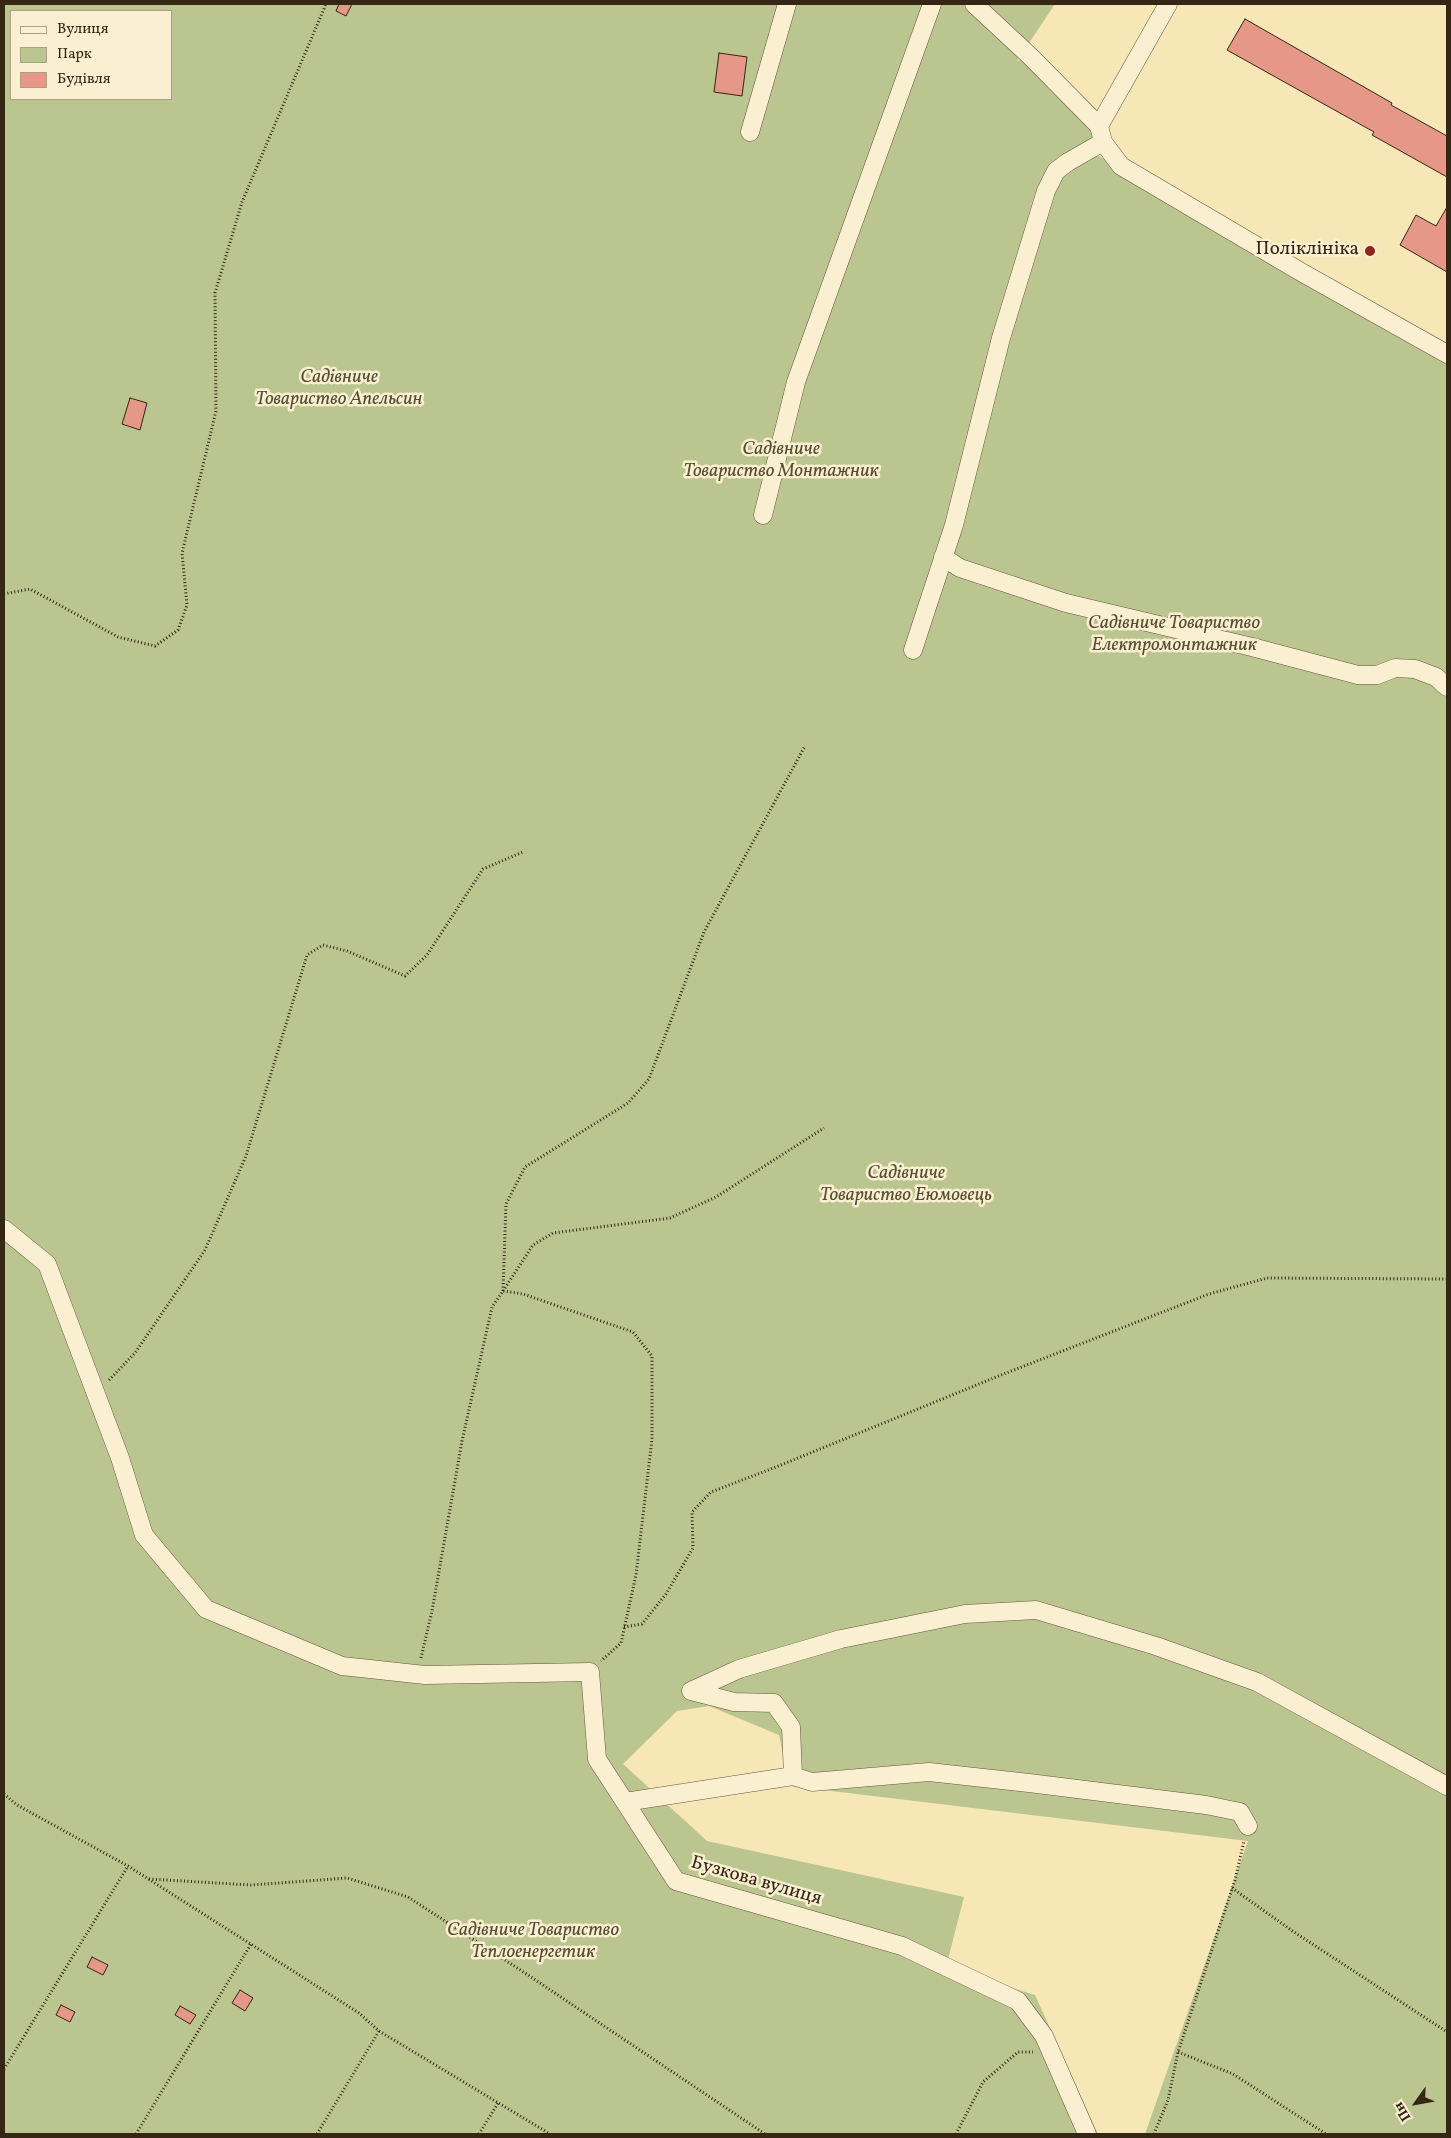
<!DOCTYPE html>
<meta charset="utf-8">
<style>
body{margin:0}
#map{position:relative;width:1451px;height:2138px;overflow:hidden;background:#f7e6b6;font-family:Vollkorn,serif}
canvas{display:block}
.frame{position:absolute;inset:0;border:5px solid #352615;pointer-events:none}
.legend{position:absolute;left:10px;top:10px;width:162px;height:90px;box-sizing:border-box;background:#faefd0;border:1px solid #ab9f85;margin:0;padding:6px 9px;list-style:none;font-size:15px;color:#352615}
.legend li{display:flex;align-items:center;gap:10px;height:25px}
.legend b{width:25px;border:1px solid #ab9f85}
.north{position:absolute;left:1391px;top:2078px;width:50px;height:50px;-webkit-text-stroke:4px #faefd0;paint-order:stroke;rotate:238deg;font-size:14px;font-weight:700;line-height:20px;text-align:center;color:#352615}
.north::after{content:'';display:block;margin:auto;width:18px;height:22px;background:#352615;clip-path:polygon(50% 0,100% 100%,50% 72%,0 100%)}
</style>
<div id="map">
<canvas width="1451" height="2138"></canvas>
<div class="frame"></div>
<ul class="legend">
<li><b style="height:6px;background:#faefd0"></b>Вулиця</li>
<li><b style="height:14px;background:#bbc58f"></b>Парк</li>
<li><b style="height:14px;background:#e59788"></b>Будівля</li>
</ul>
<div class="north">Пн</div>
</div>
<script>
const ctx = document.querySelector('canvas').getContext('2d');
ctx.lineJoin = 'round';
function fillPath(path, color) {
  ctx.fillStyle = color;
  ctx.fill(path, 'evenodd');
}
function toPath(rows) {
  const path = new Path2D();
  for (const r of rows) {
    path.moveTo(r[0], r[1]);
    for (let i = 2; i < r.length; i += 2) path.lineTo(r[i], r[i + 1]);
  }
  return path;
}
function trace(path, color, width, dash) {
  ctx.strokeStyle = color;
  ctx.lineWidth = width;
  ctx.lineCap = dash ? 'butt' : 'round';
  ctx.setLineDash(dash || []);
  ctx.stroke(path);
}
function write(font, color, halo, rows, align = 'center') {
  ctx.font = font + ' Vollkorn,serif';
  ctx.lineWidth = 5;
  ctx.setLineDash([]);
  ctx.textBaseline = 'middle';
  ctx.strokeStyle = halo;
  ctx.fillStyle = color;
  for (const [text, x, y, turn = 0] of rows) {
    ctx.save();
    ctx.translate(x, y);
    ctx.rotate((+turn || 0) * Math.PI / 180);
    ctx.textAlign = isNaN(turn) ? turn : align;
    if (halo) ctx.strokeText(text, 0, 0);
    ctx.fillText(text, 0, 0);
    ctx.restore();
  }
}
const green = toPath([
 [4,4,1055,4,1017,61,1031,57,1095,135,1069,161,1099,156,1447,362,1447,2134,1145,2134,1248,1841,790,1786,779,1735,709,1706,677,1711,623,1764,707,1841,964,1897,946,1967,1035,1995,1098,2134,4,2134],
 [11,11,171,11,171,99,11,99]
]);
const building = toPath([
 [339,4,352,4,346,16,336,11,339,4],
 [1245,19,1392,103,1391,105,1447,136,1447,177,1372,135,1374,132,1227,50,1245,19],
 [719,53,747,57,742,96,714,92,719,53],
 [1447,207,1447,272,1400,245,1416,215,1436,226,1447,207],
 [130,398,147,403,140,430,122,424,130,398],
 [92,1957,108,1965,103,1975,87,1967,92,1957],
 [240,1990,253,1998,245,2011,232,2003,240,1990],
 [61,2005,75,2012,70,2022,56,2015,61,2005],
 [180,2006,196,2015,190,2024,175,2015,180,2006]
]);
const path = toPath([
 [4,594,30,589,118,637,155,646,178,630,187,605,182,553,216,411,215,293,242,202,326,4],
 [503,1291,506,1204,525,1167,628,1103,649,1079,704,932,805,746],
 [503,1291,533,1245,553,1233,670,1218,716,1197,824,1128],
 [109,1380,135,1353,205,1250,246,1156,307,955,323,945,347,951,405,976,427,955,483,869,523,852],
 [624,1627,642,1624,666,1594,693,1548,692,1512,711,1492,776,1467,1001,1375,1209,1294,1267,1278,1447,1279],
 [421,1658,432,1611,462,1441,492,1307,503,1291,523,1294,633,1332,652,1356,652,1439,636,1575,621,1643,601,1661],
 [4,1794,17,1805,128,1866,359,2013,379,2031,550,2134],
 [149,1879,251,1885,347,1878,408,1897,525,1973,765,2134],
 [1232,1888,1291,1930,1447,2032],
 [1178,2052,1233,2074,1326,2134],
 [4,2069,128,1866],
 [136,2134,251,1944],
 [317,2134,379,2031],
 [479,2134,498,2103],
 [956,2134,983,2082,1018,2052,1033,2052],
 [1154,2134,1168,2100,1178,2052,1235,1880,1244,1841]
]);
const minor = toPath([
 [974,4,1031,57,1099,126,1103,142,1121,166,1301,272,1447,354],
 [1099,126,1168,4],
 [750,132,787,4],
 [763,515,796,382,932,4],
 [943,557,960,568,1066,603,1252,647,1358,675,1377,675,1395,668,1415,669,1436,677,1447,687],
 [913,650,954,525,1001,338,1046,191,1056,171,1068,162,1103,142],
 [4,1229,47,1264,120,1458,144,1535,206,1609,342,1666,425,1675,590,1672,597,1759,676,1881,902,1946,1018,2001,1044,2036,1087,2134],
 [691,1691,739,1669,841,1639,965,1614,1036,1610,1156,1646,1257,1682,1447,1786],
 [793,1776,812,1782,929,1772,1029,1783,1206,1805,1240,1812,1248,1826],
 [625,1802,793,1776,791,1727,774,1703,734,1702,691,1691]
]);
const markers = [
 [1370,251,6,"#8f2418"]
];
const poiNames = [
 ["Поліклініка",1359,251]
];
const parkNames = [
 ["Садівниче",339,379],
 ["Товариство Апельсин",339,401],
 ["Садівниче",781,451],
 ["Товариство Монтажник",781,473],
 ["Садівниче Товариство",1174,625],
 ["Електромонтажник",1174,647],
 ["Садівниче",906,1175],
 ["Товариство Еюмовець",906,1197],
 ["Садівниче Товариство",533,1932],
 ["Теплоенергетик",533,1954]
];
const streetNames = [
 ["Бузкова вулиця",756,1882,16]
];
fillPath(green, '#bbc58f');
fillPath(building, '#e59788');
trace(building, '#352615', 1);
trace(minor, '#66563d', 19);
trace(path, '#352615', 3, [1, 2.5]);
trace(minor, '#faefd0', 18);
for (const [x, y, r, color] of markers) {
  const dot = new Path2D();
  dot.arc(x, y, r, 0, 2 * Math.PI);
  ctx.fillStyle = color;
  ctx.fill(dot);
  trace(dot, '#faefd0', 2);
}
write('19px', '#352615', '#faefd0', poiNames, 'right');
write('italic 19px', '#564e34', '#faefd0', parkNames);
write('19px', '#352615', '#faefd0', streetNames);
</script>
